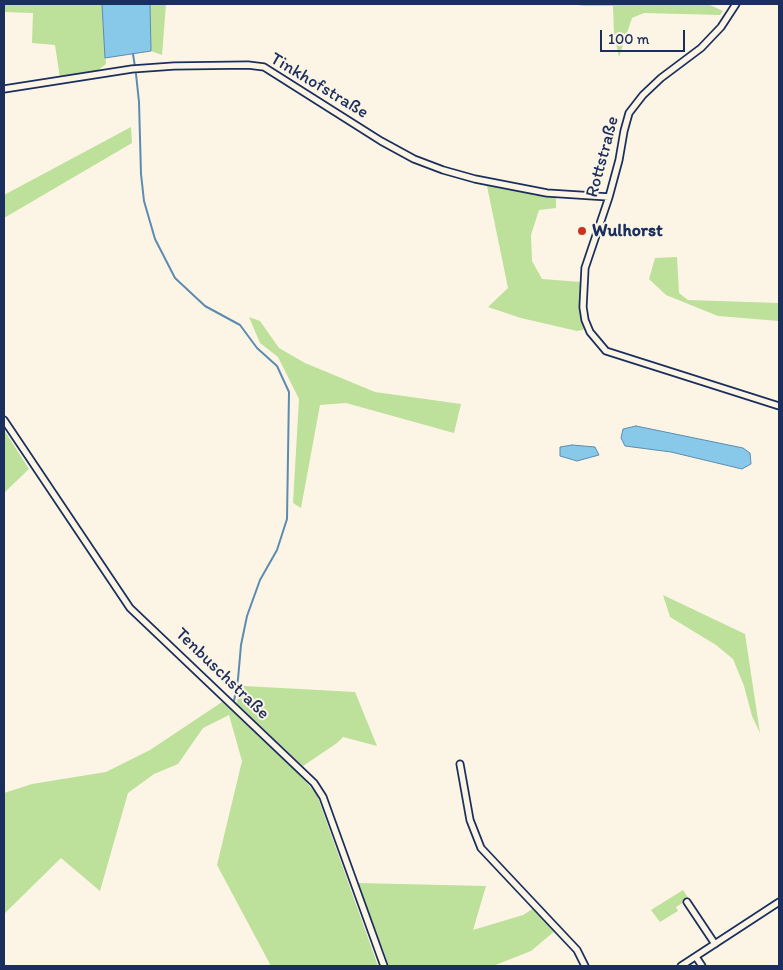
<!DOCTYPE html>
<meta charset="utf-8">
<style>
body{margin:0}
#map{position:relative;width:783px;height:970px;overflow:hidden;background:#fcf5e5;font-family:Itim,sans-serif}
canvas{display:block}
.frame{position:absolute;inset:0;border:5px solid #1b2f5e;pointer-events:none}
.scale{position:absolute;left:600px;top:30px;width:85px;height:22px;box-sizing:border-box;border:2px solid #1b2f5e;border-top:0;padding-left:6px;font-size:15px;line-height:18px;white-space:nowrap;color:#1b2f5e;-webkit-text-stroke:4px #fcf5e5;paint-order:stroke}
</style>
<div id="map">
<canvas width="783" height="970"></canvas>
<div class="frame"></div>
<div class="scale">100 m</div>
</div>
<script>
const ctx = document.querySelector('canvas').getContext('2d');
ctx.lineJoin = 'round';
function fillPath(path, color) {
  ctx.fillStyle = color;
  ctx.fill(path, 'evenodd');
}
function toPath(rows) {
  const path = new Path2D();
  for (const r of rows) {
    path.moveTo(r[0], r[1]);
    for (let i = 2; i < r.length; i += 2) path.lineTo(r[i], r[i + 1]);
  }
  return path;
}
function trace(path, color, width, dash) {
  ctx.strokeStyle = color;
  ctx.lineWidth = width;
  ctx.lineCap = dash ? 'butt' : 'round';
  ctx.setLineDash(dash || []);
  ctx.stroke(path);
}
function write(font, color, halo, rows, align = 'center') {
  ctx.font = font + ' Itim,sans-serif';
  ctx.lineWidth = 4;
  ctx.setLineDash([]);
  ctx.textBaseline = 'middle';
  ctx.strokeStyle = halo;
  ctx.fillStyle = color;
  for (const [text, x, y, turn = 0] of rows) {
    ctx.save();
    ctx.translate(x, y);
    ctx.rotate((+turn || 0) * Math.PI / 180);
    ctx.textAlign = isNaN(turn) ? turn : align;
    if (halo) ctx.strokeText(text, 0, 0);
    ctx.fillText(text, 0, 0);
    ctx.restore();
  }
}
const green = toPath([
 [4,4,102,4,106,64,97,71,60,78,55,45,32,43,33,13,4,12],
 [150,4,166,4,162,55,151,51],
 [572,4,708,4,723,11,720,15,644,13,632,18,619,57,614,34,613,6,583,6],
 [131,127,132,143,4,218,4,195],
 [493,185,556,197,556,208,539,210,531,235,532,261,542,279,581,282,581,308,585,326,583,330,577,331,521,318,488,307,508,288,487,186],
 [677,257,679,293,688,300,779,303,779,321,718,316,666,295,649,279,655,258],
 [249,317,260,321,279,348,305,363,375,392,461,404,454,433,346,403,320,405,301,508,293,503,299,399,278,357,260,343],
 [4,430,29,469,4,493,4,485,5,484,4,481],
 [663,595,745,634,760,733,752,716,744,686,733,659,716,645,670,617],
 [244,686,355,692,377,746,343,737,337,743,303,766,236,703],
 [222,702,302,777,317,795,378,966,271,966,217,865,242,761,229,715,203,728,178,764,154,774,128,793,100,891,61,858,4,914,4,793,32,784,106,772,150,750],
 [358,883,486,886,473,930,523,915,534,908,556,930,531,951,493,966,389,966],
 [683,890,689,899,676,907,678,911,660,922,651,910]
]);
const water = toPath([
 [102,4,150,4,151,51,105,58,102,4],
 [636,426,743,448,750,453,751,464,742,469,671,452,625,446,621,438,623,429,636,426],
 [572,445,595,447,599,455,577,461,560,456,560,447,572,445]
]);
const stream = toPath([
 [133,54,135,67],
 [136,74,139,102,141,174,144,201,155,239,175,278,205,306,240,325,257,348,277,366,289,392,287,519,277,550,260,580,247,616,241,645,238,679,234,701]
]);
const minor = toPath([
 [736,4,721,27,701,48,661,78,643,95,629,113,624,131,619,160,609,197,585,268,583,307,585,320,590,332,606,351,779,406],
 [4,89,132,69,174,66,248,65,264,67,381,141,414,159,443,170,475,179,547,193,609,197],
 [4,420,130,608,314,783,323,797,384,966],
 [460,764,470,820,481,848,577,950,585,966],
 [687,902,715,944],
 [696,957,702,966],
 [681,966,779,902]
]);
const markers = [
 [582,231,5,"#c8321e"]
];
const streetNames = [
 ["Tinkhofstraße",319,86,31],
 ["Rottstraße",603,157,-75],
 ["Tenbuschstraße",222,674,44]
];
const poiNames = [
 ["Wulhorst",592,231]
];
fillPath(green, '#bde09a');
fillPath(water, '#88c9e9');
trace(water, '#5c8bb1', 1);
trace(stream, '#5c8bb1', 2);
trace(minor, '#1b2f5e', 9);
trace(minor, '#fcf5e5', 5.5);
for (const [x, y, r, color] of markers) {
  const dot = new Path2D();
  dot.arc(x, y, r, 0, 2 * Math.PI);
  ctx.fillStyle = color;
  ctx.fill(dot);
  trace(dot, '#fcf5e5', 2);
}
write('18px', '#1b2f5e', '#fcf5e5', streetNames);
write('bold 18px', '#1b2f5e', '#fcf5e5', poiNames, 'left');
</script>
